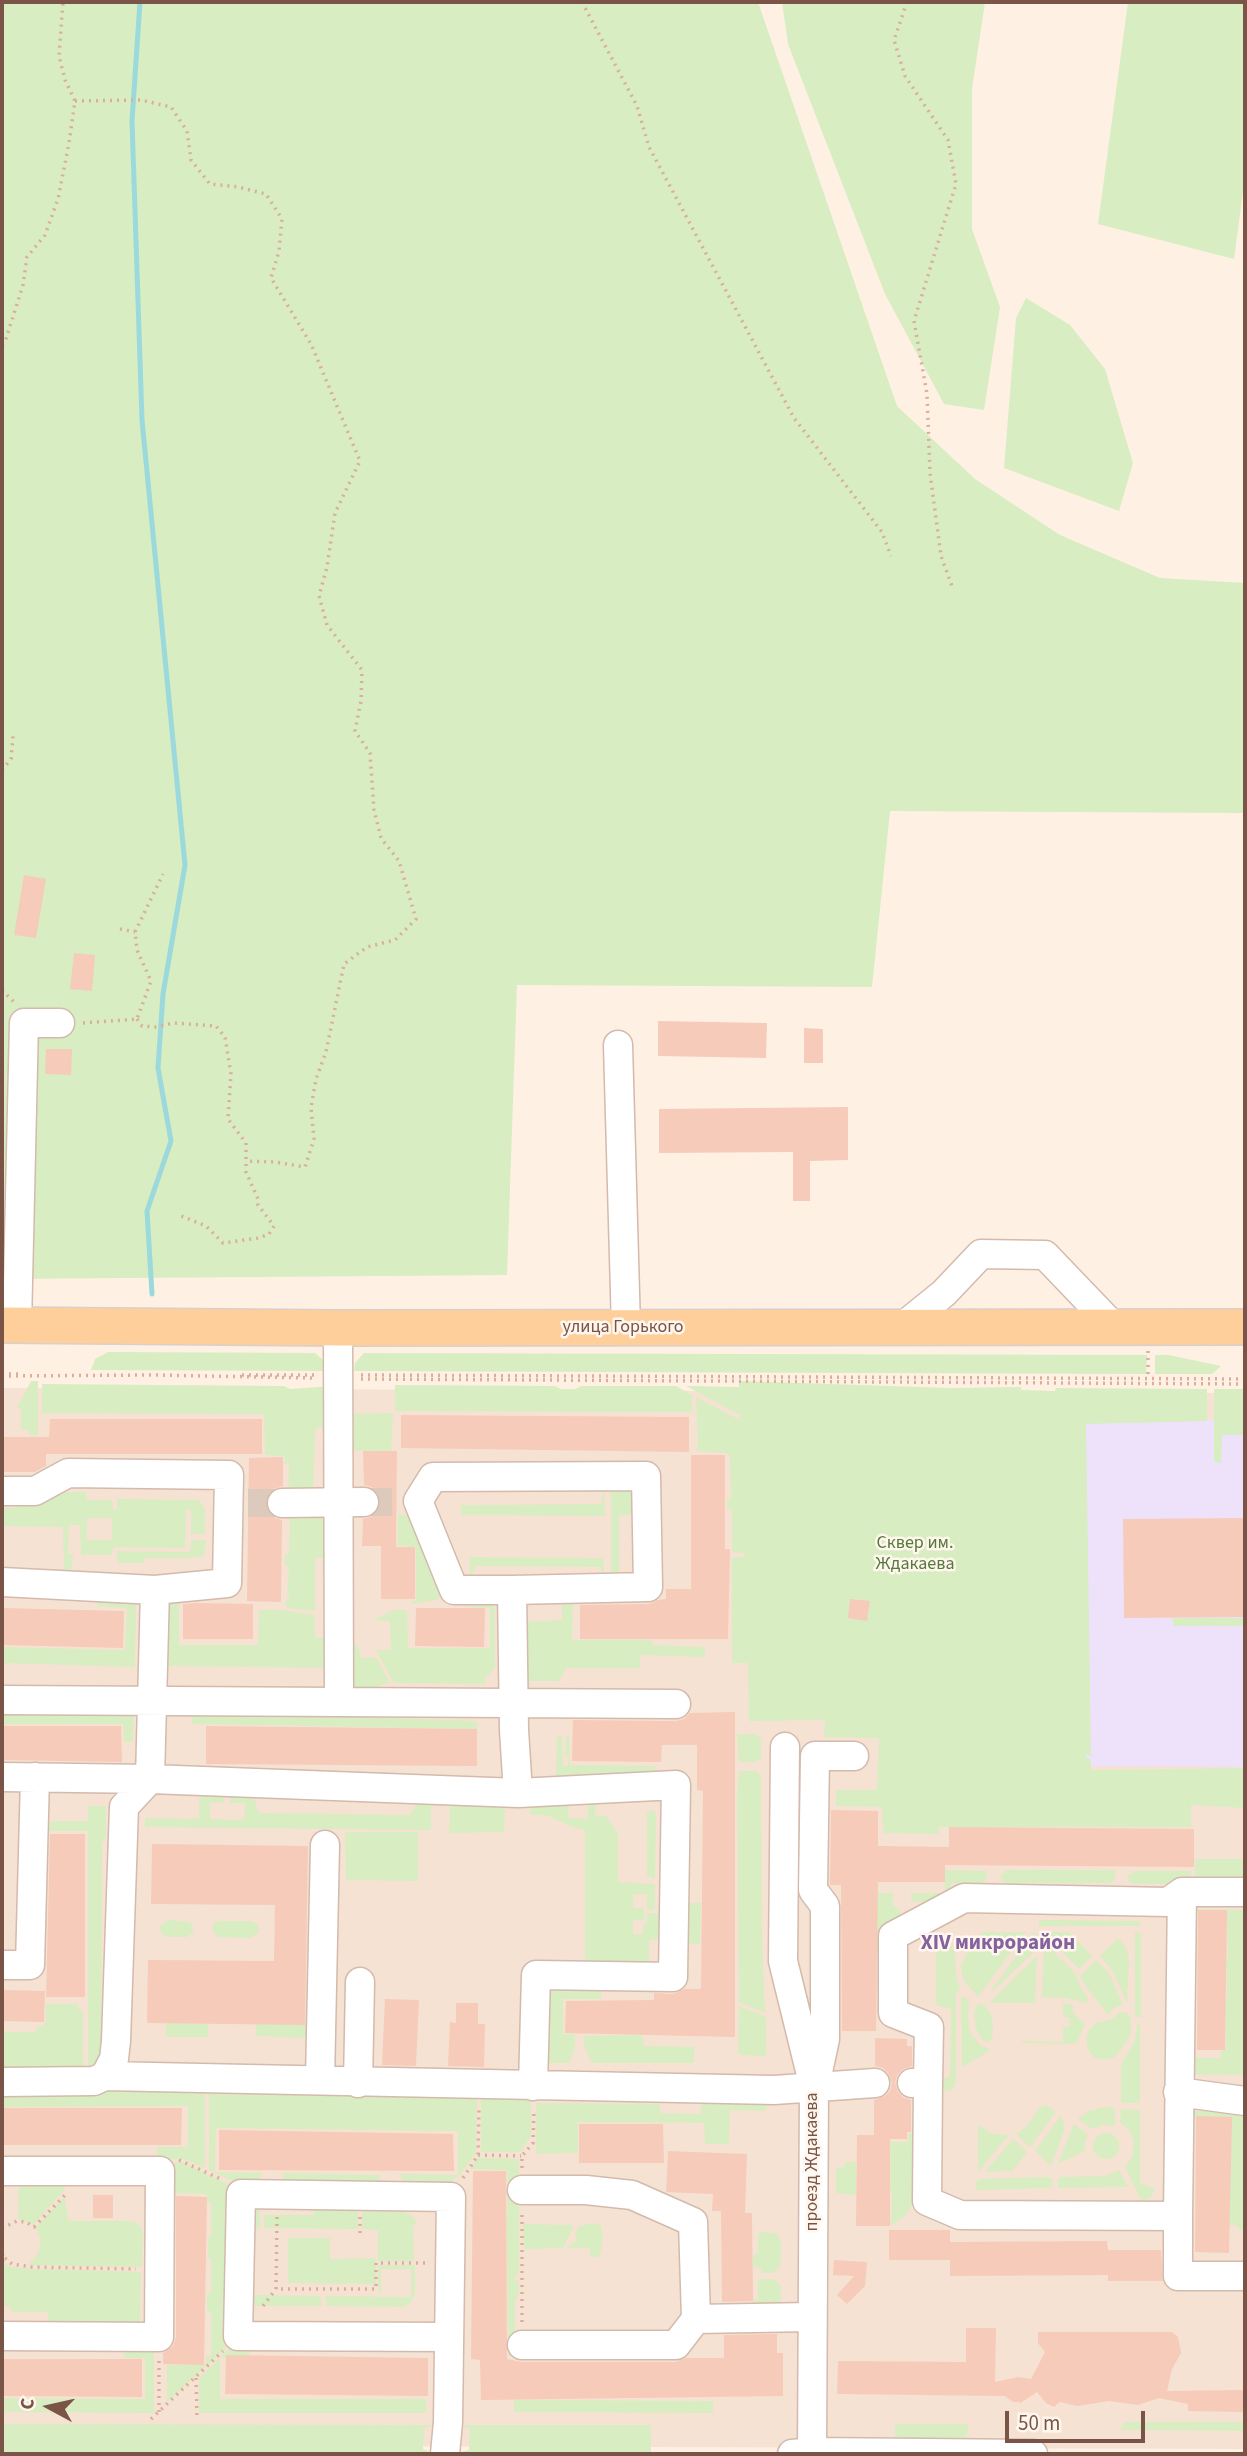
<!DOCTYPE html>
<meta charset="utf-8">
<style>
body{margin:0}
#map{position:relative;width:1247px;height:2456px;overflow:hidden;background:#fef1e4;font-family:"Source Sans 3",sans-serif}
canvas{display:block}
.frame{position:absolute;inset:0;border:4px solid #795447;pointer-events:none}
.north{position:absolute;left:14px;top:2372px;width:70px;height:70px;-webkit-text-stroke:5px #fff6ed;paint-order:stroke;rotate:278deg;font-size:19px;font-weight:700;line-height:28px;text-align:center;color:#795447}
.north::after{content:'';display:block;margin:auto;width:24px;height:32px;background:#795447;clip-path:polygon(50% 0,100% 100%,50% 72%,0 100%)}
.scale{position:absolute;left:1005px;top:2411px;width:140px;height:32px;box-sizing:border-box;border:4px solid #795447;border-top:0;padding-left:9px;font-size:21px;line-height:24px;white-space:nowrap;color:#795447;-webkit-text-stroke:5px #fff6ed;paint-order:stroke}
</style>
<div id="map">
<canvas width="1247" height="2456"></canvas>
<div class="frame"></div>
<div class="north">С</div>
<div class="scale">50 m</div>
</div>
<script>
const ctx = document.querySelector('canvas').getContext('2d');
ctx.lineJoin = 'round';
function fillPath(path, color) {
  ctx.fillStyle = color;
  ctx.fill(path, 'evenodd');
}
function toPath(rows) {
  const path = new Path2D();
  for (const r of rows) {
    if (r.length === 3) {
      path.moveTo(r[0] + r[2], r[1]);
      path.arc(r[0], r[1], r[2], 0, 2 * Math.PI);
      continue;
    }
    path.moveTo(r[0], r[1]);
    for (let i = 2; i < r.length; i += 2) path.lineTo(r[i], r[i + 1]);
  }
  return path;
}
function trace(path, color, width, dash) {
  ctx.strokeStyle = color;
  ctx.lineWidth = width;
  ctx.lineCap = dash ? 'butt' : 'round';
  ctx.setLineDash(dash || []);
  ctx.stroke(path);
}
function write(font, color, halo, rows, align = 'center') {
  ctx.font = font + ' "Source Sans 3",sans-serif';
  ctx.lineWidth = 5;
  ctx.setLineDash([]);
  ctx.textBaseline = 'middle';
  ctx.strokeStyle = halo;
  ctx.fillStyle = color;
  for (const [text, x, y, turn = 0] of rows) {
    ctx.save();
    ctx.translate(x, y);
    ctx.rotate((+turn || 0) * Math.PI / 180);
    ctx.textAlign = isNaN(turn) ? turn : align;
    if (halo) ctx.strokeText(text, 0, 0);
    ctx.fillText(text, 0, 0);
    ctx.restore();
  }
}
const residential = toPath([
 [2,1388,1245,1393,1245,2449,2,2445]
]);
const education = toPath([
 [1086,1420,1245,1420,1245,1767,1086,1766]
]);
const green = toPath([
 [2,2,758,2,897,406,975,479,1060,535,1160,578,1245,583,1245,813,890,811,872,987,517,985,507,1275,2,1279],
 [782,2,985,2,972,89,972,229,1000,307,984,410,944,404,885,294,788,44],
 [1128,2,1245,2,1245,177,1234,259,1098,224],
 [1026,298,1070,325,1105,369,1133,463,1119,511,1004,468,1016,318],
 [108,1352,315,1353,323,1360,326,1371,91,1370,95,1359],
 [364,1353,1147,1355,1146,1374,354,1371,355,1363],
 [1155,1355,1169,1355,1221,1366,1212,1374,1155,1374],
 [31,1381,38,1381,38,1435,30,1435,29,1430,21,1430,21,1409,17,1408],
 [739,1381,951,1388,1021,1387,1021,1390,1055,1391,1056,1388,1207,1389,1207,1421,1086,1424,1091,1757,1086,1753,1086,1757,1091,1760,1091,1770,1245,1768,1245,1808,1191,1805,1191,1827,939,1827,939,1834,883,1833,882,1807,836,1806,836,1790,877,1790,879,1738,824,1737,825,1720,749,1721,748,1663,732,1663,732,1557,744,1557,744,1553,732,1552,732,1509,727,1509,727,1499,731,1499,730,1459,727,1453,696,1451,698,1445,696,1397,740,1420,740,1415,686,1386,739,1387],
 [42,1384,284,1386,290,1389,331,1386,331,1423,315,1429,313,1491,288,1498,289,1464,284,1464,285,1456,265,1455,264,1414,42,1413],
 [395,1385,555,1386,561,1389,575,1389,581,1386,676,1386,692,1395,692,1412,395,1411],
 [1214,1389,1245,1389,1245,1435,1222,1435,1221,1463,1214,1462],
 [393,1413,391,1451,343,1450,346,1414],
 [604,1490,605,1516,462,1515,460,1505,601,1504],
 [611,1490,624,1490,631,1493,634,1514,619,1516,619,1571,617,1576,611,1580],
 [59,1492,86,1492,87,1500,112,1500,113,1510,117,1509,117,1499,198,1500,205,1509,205,1534,191,1534,191,1510,186,1510,185,1548,113,1547,112,1555,81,1555,80,1525,69,1525,68,1554,73,1555,71,1573,13,1571,64,1569,63,1527,2,1526,2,1508,15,1508],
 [87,1518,112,1518,112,1540,87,1540],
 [290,1511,314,1511,327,1518,333,1558,315,1558,315,1611,287,1608,285,1601,289,1600,289,1595,287,1595,289,1566,285,1566,285,1554,289,1554],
 [398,1514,409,1516,418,1523,440,1597,437,1600,411,1604,412,1601,416,1601,416,1547,398,1546],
 [191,1540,206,1540,204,1556,188,1558,145,1558,144,1563,117,1563,117,1551,190,1552],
 [469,1557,603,1558,605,1580,600,1567,475,1566,471,1580],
 [208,1595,208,1600,179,1601,179,1645,258,1645,259,1610,281,1610,314,1615,315,1638,330,1637,331,1668,164,1666,167,1600],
 [562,1598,573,1599,572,1640,652,1640,652,1645,705,1647,705,1657,639,1655,641,1668,566,1668,559,1681,528,1681,527,1622,562,1620],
 [97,1600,132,1602,136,1606,135,1667,2,1663,2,1647,125,1650,127,1608,97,1606],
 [470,1602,493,1604,495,1609,495,1668,485,1678,485,1684,394,1683,376,1650,391,1650,390,1621,373,1620,394,1610,407,1610,408,1648,490,1648,490,1608,470,1607],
 [1172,1618,1245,1618,1245,1626,1174,1626],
 [357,1644,362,1658,376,1657,390,1683,379,1685,376,1691,360,1696,347,1683,353,1647],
 [2,1711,134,1711,133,1742,124,1742,123,1724,2,1724],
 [192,1711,477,1721,477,1729,192,1724],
 [737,1734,756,1734,761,1739,761,1758,756,1762,739,1762],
 [557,1736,562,1736,563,1766,568,1766,569,1756,565,1756,566,1736,569,1736,570,1765,655,1766,657,1779,556,1777],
 [739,1771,757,1771,761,1777,762,1939,765,2013,739,2002,737,1794],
 [199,1797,224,1797,224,1803,210,1802,210,1819,244,1820,245,1803,230,1803,230,1797,254,1798,259,1813,411,1815,418,1800,443,1800,443,1805,431,1806,431,1830,145,1827,145,1818,199,1819],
 [569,1798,568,1818,587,1819,589,1806,596,1800,595,1815,606,1816,618,1834,618,1882,655,1884,655,1909,647,1909,647,1894,633,1895,633,1908,644,1908,644,1920,633,1920,633,1934,643,1934,643,1923,647,1923,647,1913,655,1913,667,1918,666,1938,649,1940,649,1961,646,1967,585,1969,585,1830,572,1827,549,1816,530,1814,530,1807,535,1800],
 [450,1804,505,1805,504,1832,449,1833],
 [88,1806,106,1806,106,1837,102,1843,101,2060,93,2068,88,2068,88,1831,47,1831,51,1821,88,1821],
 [655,1810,656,1817,655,1879,647,1876,647,1812],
 [345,1832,418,1832,418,1881,346,1880],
 [1195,1859,1241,1859,1245,1864,1245,1879,1195,1884],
 [945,1870,987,1871,986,1880,983,1883,951,1883,951,1891,939,1902,915,1902,911,1899,911,1893,945,1893],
 [1006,1870,1115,1870,1115,1879,1111,1883,1005,1883,1001,1879,1001,1874,1005,1873],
 [1133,1871,1191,1871,1191,1881,1189,1884,1132,1884,1128,1880,1128,1874,1133,1874],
 [877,1893,893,1893,893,1905,900,1910,899,1952,872,1953],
 [687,1903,701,1903,700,1944,687,1944],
 [1189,1909,1245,1910,1245,2075,1189,2074,1187,2058,1221,2058,1221,2049,1226,2048,1226,2014,1223,2013,1222,2003,1227,2002,1227,1967,1223,1967,1222,1958,1228,1957,1227,1922,1223,1922,1222,1913,1188,1913],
 [168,1920,189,1922,193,1926,193,1932,187,1937,165,1937,160,1931,160,1926],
 [1039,1920,1140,1921,1140,1926,1039,1926],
 [221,1921,252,1921,258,1925,259,1932,251,1938,217,1937,212,1928,215,1922],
 [983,1932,1026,1932,978,1997,963,1979,961,1966,968,1950],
 [1034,1932,1038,1937,1038,1948,991,1993,992,1989],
 [1042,1932,1069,1932,1092,1956,1079,1969],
 [1135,1932,1141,1933,1141,2017,1135,2017],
 [936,1934,944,1937,955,1953,956,1978,960,1987,956,1995,956,2084,953,2089,948,2091,936,2090,937,2080,950,2077,951,2009,936,2005],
 [1118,1938,1125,1946,1129,1959,1127,2003,1113,1971,1100,1956],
 [1044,1943,1075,1973,1081,1988,1088,1998,1087,2003,1066,1998,1042,1997],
 [1037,1956,1035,2003,990,2003,991,2001],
 [1096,1960,1109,1973,1123,2005,1114,2008,1108,2015,1082,1981,1081,1975],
 [601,1986,601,1999,563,1999,563,2034,575,2034,575,2047,569,2063,544,2063,548,1995,554,1989],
 [963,1996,967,1999,969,2005,968,2018,970,2032,980,2045,991,2050,962,2067,961,1998],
 [1063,2003,1073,2005,1073,2013,1085,2024,1077,2042,1073,2044,1022,2043,1022,2041,1063,2042,1063,2027,1069,2027,1069,2017,1063,2017],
 [46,2004,76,2004,83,2012,83,2066,82,2067,2,2067,2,2032,36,2032,36,2029,46,2023],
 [978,2004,985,2005,992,2017,993,2032,992,2038,988,2042,982,2040,976,2028,974,2013],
 [739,2006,766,2017,766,2056,742,2055,738,2052],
 [1120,2012,1127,2013,1131,2019,1131,2033,1127,2041,1115,2057,1103,2060,1095,2058,1087,2048,1087,2033,1096,2023,1111,2020],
 [166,2023,208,2024,208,2037,166,2037],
 [256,2023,308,2024,308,2038,256,2036],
 [1137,2024,1140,2024,1140,2103,1121,2103,1121,2064,1135,2041],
 [642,2035,644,2046,694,2047,694,2063,592,2063,584,2046,584,2036],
 [176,2090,190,2094,205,2094,205,2168,184,2159,157,2159,157,2147,188,2147,188,2106,2,2107,2,2095],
 [209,2094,477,2098,476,2153,460,2175,449,2183,402,2182,401,2174,458,2175,458,2131,216,2128,215,2172,262,2173,260,2180,230,2180,209,2170],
 [481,2098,531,2099,531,2136,520,2152,481,2152],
 [536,2103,660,2104,660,2113,701,2114,701,2104,768,2104,765,2111,730,2110,729,2144,705,2144,704,2123,578,2122,578,2153,536,2154],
 [1046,2105,1056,2112,1030,2147,1016,2134,1027,2126,1039,2108],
 [1105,2107,1115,2108,1115,2126,1103,2125,1092,2129,1078,2119,1089,2111],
 [1121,2109,1140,2110,1140,2183,1155,2189,1151,2197,1142,2202,1125,2167,1132,2157,1134,2143,1131,2132,1120,2122],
 [1190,2111,1245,2111,1245,2230,1240,2230,1237,2225,1226,2225,1227,2118,1186,2118],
 [912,2112,915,2112,914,2202,905,2216,891,2225,892,2191,887,2190,887,2180,891,2180,890,2142,908,2142,908,2134,913,2133],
 [1061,2115,1065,2128,1051,2166,1035,2151],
 [1074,2124,1088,2134,1085,2142,1085,2151,1058,2164],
 [978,2125,993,2134,1009,2135,978,2172],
 [1106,2146,13],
 [1013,2139,1027,2152,1012,2171,985,2172],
 [478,2158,519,2159,519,2272,514,2278,519,2283,519,2292,515,2303,515,2344,508,2357,507,2233,502,2223,507,2222,507,2170,469,2169],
 [182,2162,230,2185,230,2344,167,2402,167,2365,206,2365,206,2356,211,2356,211,2313,207,2312,207,2293,211,2293,211,2259,208,2258,208,2237,211,2237,211,2202,207,2202,206,2194,172,2193,168,2163],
 [845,2162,856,2162,856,2195,836,2193,836,2168,844,2168],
 [1119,2170,1128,2187,1058,2188,1058,2179,1060,2177,1104,2176],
 [283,2173,380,2175,379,2182,283,2180],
 [19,2176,63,2176,65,2189,33,2225,18,2218],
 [1049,2177,1052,2179,1052,2188,976,2190,976,2182,981,2179],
 [64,2197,69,2221,128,2221,137,2223,142,2229,143,2235,142,2267,28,2265,37,2255,40,2247,40,2238,36,2228],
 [260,2200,260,2228,254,2230,254,2295,320,2296,322,2304,320,2306,250,2306,245,2215],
 [314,2200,358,2201,358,2229,264,2228,264,2215,314,2215],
 [362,2211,404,2212,414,2217,417,2224,413,2225,414,2260,412,2261,378,2261,378,2230,362,2229],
 [595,2223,601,2225,602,2231,603,2242,599,2257,590,2257,590,2248,567,2248,570,2244,577,2241,575,2233,579,2226],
 [523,2224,572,2225,573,2228,563,2248,524,2249],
 [764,2232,775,2233,781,2240,781,2265,774,2273,762,2273,761,2269,753,2266,753,2255,758,2254,758,2234],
 [288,2238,330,2238,330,2259,376,2258,376,2284,288,2283],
 [3,2263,10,2267,37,2269,141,2272,140,2325,59,2331,48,2322,48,2312,13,2312,9,2306,2,2305],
 [378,2265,415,2265,415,2293,410,2304,403,2307,326,2306,326,2296,411,2297,411,2269,381,2269,381,2292,378,2292],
 [758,2279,774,2279,781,2286,780,2306,753,2306,753,2300,758,2300],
 [125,2349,154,2350,154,2413,2,2412,2,2398,145,2399,145,2358,124,2358],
 [229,2349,249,2349,250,2358,220,2358,220,2399,426,2399,426,2413,199,2413,199,2378],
 [514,2400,713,2401,713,2413,514,2412],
 [1125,2422,1245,2422,1245,2431,1119,2430],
 [2,2424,436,2425,424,2428,423,2449,436,2454,2,2454],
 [895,2424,968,2424,967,2440,895,2441],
 [455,2425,651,2425,651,2454,454,2454,469,2450,470,2428]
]);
const stream = toPath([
 [140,2,132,121,142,420,185,865,163,994,158,1068,171,1141,147,1211,152,1294]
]);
const building = toPath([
 [24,875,46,879,36,938,14,935],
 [74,953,95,955,92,991,70,989],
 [658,1021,767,1023,766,1058,658,1056],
 [804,1028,823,1029,823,1063,804,1063],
 [46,1049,72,1049,71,1075,45,1074],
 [848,1107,848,1160,810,1161,810,1201,793,1201,793,1152,659,1153,659,1109],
 [401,1415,689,1417,689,1452,401,1448],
 [50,1419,262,1419,262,1454,46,1454,46,1466,35,1472,2,1472,2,1437,49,1437],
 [363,1451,397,1451,396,1547,415,1547,415,1599,381,1599,381,1546,362,1546,363,1519,373,1516,378,1511,381,1502,378,1493,372,1487,364,1485],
 [691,1455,725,1455,725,1549,730,1549,728,1639,580,1639,580,1605,649,1604,658,1600,666,1599,666,1589,691,1589],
 [283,1457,283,1486,273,1489,268,1494,265,1503,268,1512,275,1518,282,1520,281,1602,247,1601,249,1458],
 [1245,1518,1245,1617,1124,1618,1123,1519],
 [850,1599,870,1601,867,1621,848,1618],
 [196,1603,253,1604,253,1639,183,1639,183,1604],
 [2,1608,124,1611,123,1648,2,1645],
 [416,1608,485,1608,484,1647,415,1646],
 [735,1712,735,2037,565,2033,566,2001,654,2000,654,1993,673,1994,684,1989,701,1989,703,1791,697,1790,697,1745,662,1745,661,1762,572,1761,573,1720,676,1721,684,1719,690,1713],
 [2,1726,121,1726,122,1762,2,1760],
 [206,1726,477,1729,477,1766,206,1764],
 [831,1810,878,1811,878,1846,949,1847,949,1827,1194,1829,1194,1867,945,1865,945,1882,878,1882,876,2031,842,2031,841,1885,830,1885],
 [50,1834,85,1834,85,1997,46,1997],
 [152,1844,308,1846,305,2025,147,2023,148,1960,274,1961,275,1905,151,1904],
 [1198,1910,1227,1910,1225,2050,1197,2050],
 [2,1990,45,1991,44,2022,2,2021],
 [385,1999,419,2000,416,2066,382,2065],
 [456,2003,478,2003,478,2024,485,2024,484,2067,448,2066,450,2022,456,2023],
 [875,2038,907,2039,907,2046,912,2046,912,2066,903,2069,898,2074,895,2082,898,2092,904,2098,911,2100,911,2132,907,2132,907,2139,890,2139,890,2226,856,2226,857,2135,874,2135,874,2100,885,2096,890,2091,892,2083,888,2073,883,2068,875,2066],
 [2,2108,182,2108,181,2145,2,2145],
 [1196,2116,1232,2117,1229,2253,1195,2252],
 [579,2124,663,2124,664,2163,579,2163],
 [219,2130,453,2134,454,2171,219,2170],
 [668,2151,747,2154,745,2213,752,2213,753,2301,722,2302,721,2211,712,2211,713,2194,666,2192],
 [473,2171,506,2171,507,2359,522,2362,676,2362,686,2358,724,2358,724,2335,777,2334,777,2353,783,2353,783,2396,481,2400,480,2360,471,2359],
 [93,2195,113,2195,113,2218,93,2218],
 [176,2196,207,2197,204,2365,163,2364,163,2353,173,2346,176,2337],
 [889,2230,950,2230,950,2242,1107,2241,1108,2250,1161,2250,1163,2281,1108,2281,1108,2275,950,2276,950,2260,889,2260],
 [834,2260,867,2262,865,2286,847,2304,837,2295,854,2276,833,2275],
 [966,2328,996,2328,995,2382,1018,2377,1031,2379,1045,2352,1038,2343,1038,2332,1172,2332,1178,2337,1181,2353,1172,2369,1167,2391,1245,2390,1245,2412,1188,2411,1188,2404,1159,2398,1138,2405,1109,2401,1077,2406,1060,2402,1054,2407,1046,2403,1037,2392,1019,2404,1020,2402,1013,2402,1005,2396,837,2394,838,2361,966,2362],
 [226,2355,428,2358,428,2396,225,2394],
 [2,2359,142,2359,142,2397,2,2396]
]);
const minorTunnel = toPath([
 [364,1502,397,1502],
 [248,1503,282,1503]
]);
const path = toPath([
 [582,2,637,106,649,147,794,418,882,532,891,556],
 [907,2,894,40,905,76,948,140,956,184,914,321,927,394,930,473,941,556,952,586],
 [75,101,141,100,171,107,187,131,191,160,210,184,238,187,266,194,282,219,279,251,271,278,311,344,360,461,335,513,327,567,319,596,327,625,362,670,361,701,355,731,370,753,374,810,381,838,399,861,416,919,395,940,367,947,344,964,326,1052,316,1079,311,1108,314,1139,305,1167,275,1162,246,1161],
 [2,345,5,342,23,285,27,257,45,235,58,199,69,143,75,101,65,80,59,56,63,2],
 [2,770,11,759,13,736],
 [120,929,135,932],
 [2,990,14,1002],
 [137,1019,142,1026,155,1027,174,1023,216,1026,225,1037,231,1074,228,1119,246,1143,246,1172,258,1199,258,1205,274,1226,269,1234,259,1238,223,1243,206,1226,179,1215],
 [83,1023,137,1019,151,981,137,950,135,932,163,874],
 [1148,1351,1148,1379],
 [2,1374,21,1374],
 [242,1375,315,1375],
 [361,1375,1245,1379],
 [2,1376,152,1375,315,1378],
 [361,1379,1245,1384],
 [478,2155,521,2156],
 [179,2160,223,2180],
 [522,2168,522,2156,533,2143,534,2109],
 [463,2178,478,2155,479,2106],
 [277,2217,276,2289,376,2289,376,2263,429,2263],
 [360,2217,360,2236],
 [2,2228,17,2221,26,2222,34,2227,66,2194],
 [2,2255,5,2258,2,2262],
 [5,2258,12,2264,32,2267,136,2269],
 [263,2306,276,2289],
 [522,2322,522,2210],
 [196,2378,197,2419],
 [159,2412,159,2360],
 [151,2419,223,2351]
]);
const minor = toPath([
 [618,1045,626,1328],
 [17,1325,24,1023,60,1023],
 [902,1327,944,1293,981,1254,1045,1255,1114,1327],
 [338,1328,339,1701],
 [2,1491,35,1491,68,1473,229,1475,227,1583,155,1590],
 [418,1501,433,1477,646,1476,648,1587,512,1590,514,1730,518,1793,676,1785,673,1977,536,1975,533,2086],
 [418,1501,454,1590,512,1590],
 [282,1503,364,1502],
 [2,1582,155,1590,150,1779,2,1777],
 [2,1700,676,1704],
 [785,1747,783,1961,814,2087,812,2454],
 [2,1965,30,1965,35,1777],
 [105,2076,114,2059,116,2041,124,1807,150,1779,518,1793],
 [320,2080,325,1845],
 [816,2081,825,2039,825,1906,813,1890,815,1756,854,1756],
 [2,2082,94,2081,105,2076,774,2090,875,2083],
 [358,2083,360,1982],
 [912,2083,928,2083,927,2201,960,2215,1178,2216,1178,2276,1245,2276],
 [928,2083,929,2027,893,2013,893,1936,964,1898,1168,1902,1182,1892,1245,1892],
 [1178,2092,1245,2101],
 [2,2171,160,2171,159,2337,2,2336],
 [522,2190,586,2190,632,2195,693,2222,696,2319],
 [1178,2216,1182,1892],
 [522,2345,676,2345,696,2319,811,2317],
 [445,2454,448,2422,451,2197,241,2194,238,2336,448,2337],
 [792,2454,812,2452,1033,2454]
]);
const major = toPath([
 [2,1325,338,1328,1245,1327]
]);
const streetNames = [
 ["улица Горького",623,1328],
 ["проезд Ждакаева",813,2162,-90]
];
const parkNames = [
 ["Сквер им.",915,1544],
 ["Ждакаева",915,1565]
];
const quarterNames = [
 ["XIV микрорайон",998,1944]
];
fillPath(residential, '#f6e2d2');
fillPath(education, '#eee1fa');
fillPath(green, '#d8edc1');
trace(stream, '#9cd9dc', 5);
fillPath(building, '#f6cbba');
trace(minorTunnel, '#ddcabd', 28, [28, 14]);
trace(minor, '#d3baac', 31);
trace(major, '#d9cfcb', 38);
trace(path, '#dbae9c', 3.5, [2, 5]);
trace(minor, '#fff', 28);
trace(major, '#ffcf9b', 35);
write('18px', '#795447', '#fff6ed', streetNames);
write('18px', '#557a3c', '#fff6ed', parkNames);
write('bold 21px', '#83629d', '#fff6ed', quarterNames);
</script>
